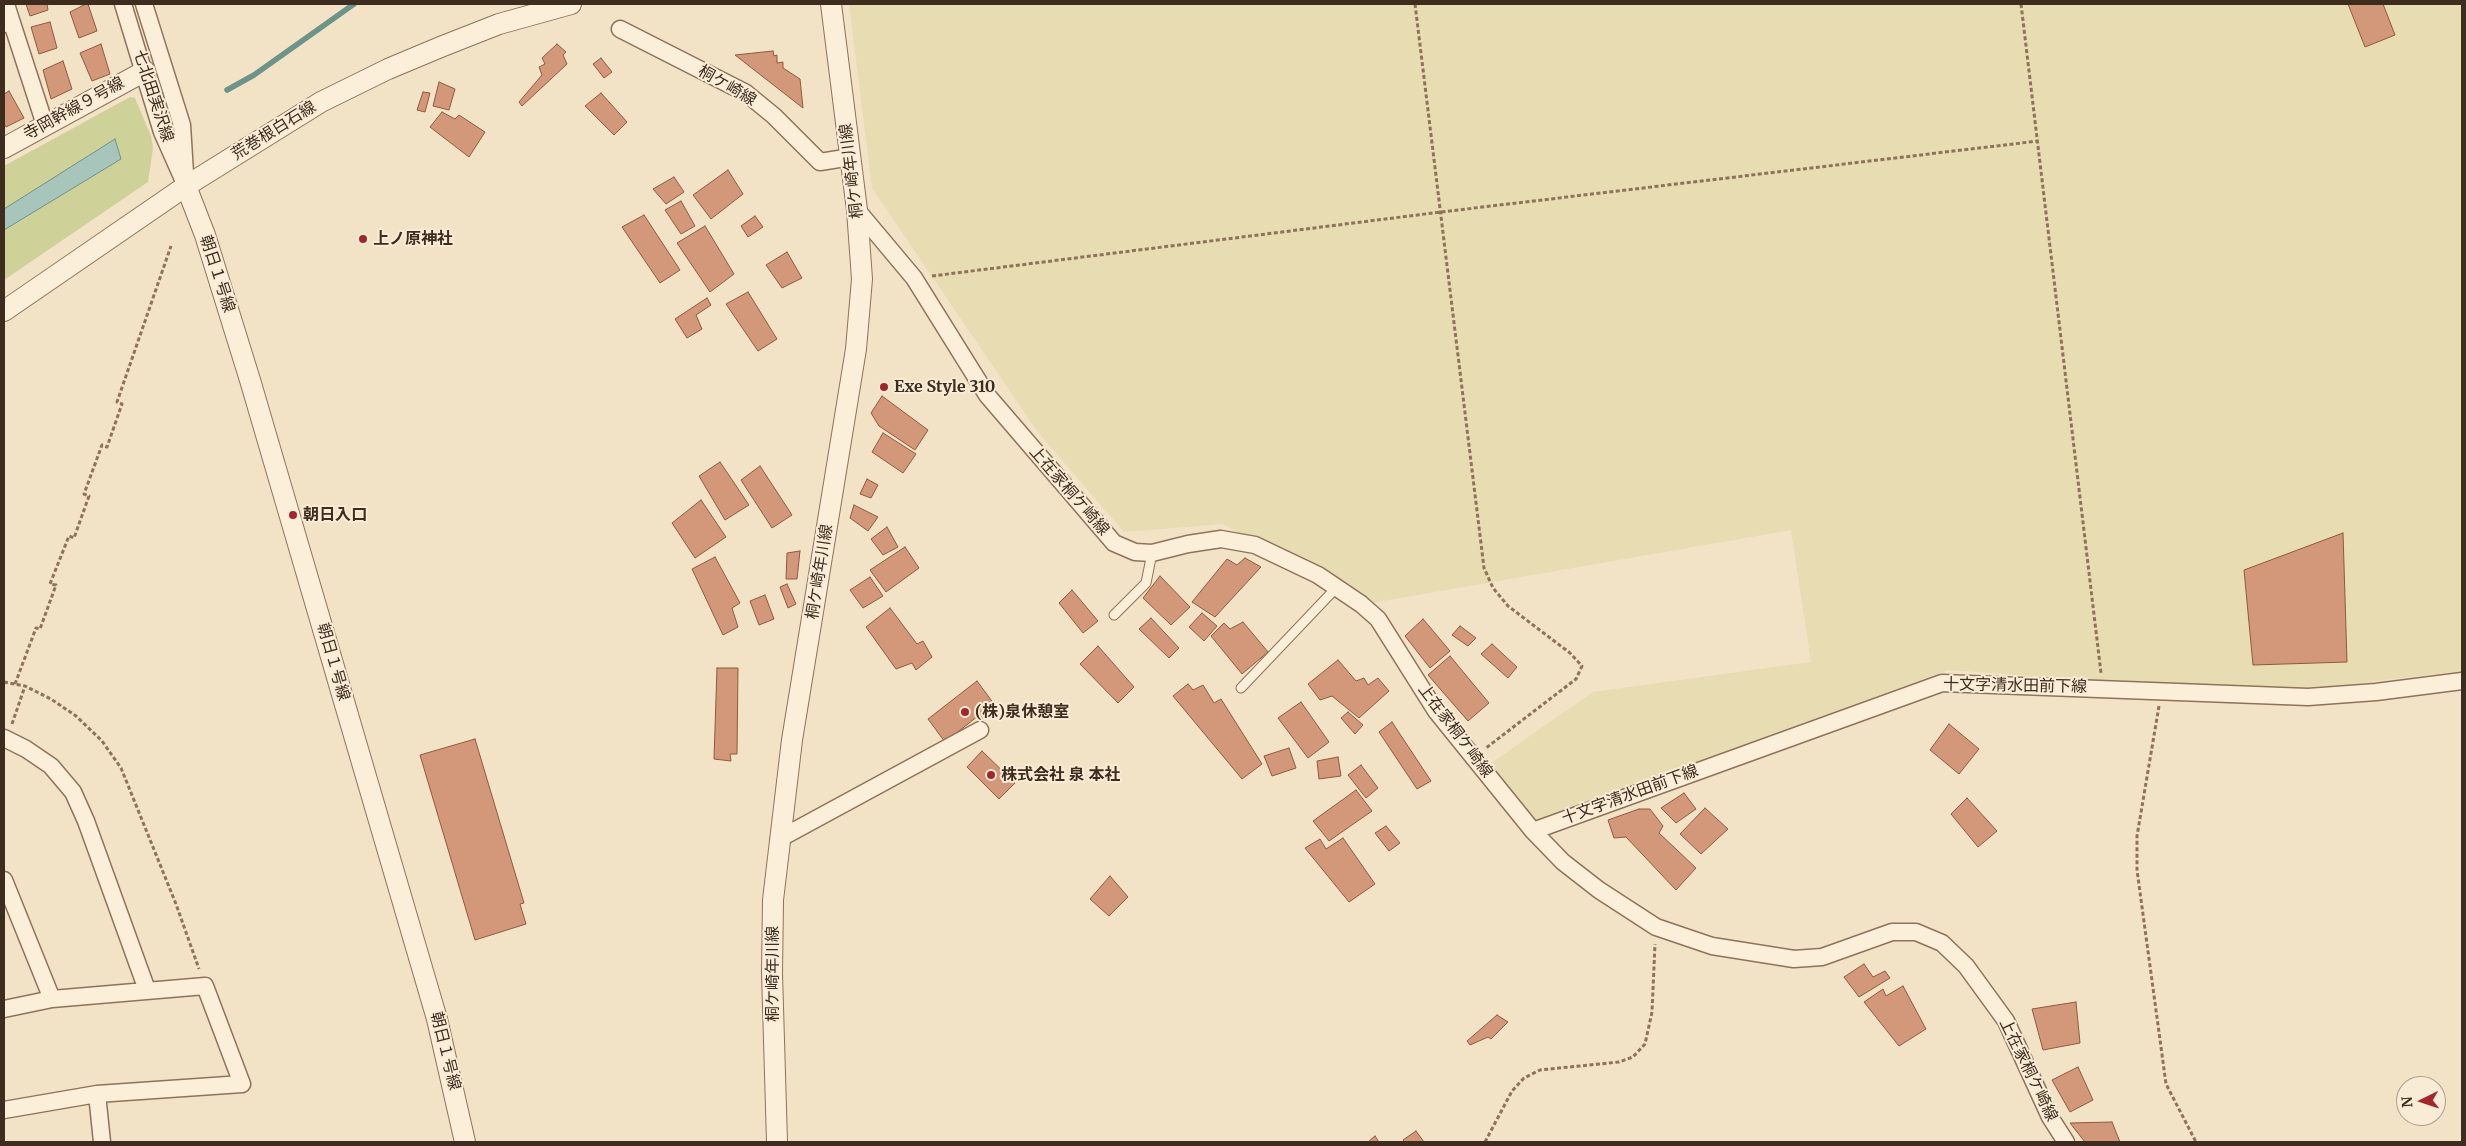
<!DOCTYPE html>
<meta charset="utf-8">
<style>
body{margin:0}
#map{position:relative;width:2466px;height:1146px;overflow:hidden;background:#f2e2c6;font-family:Merriweather,serif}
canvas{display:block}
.frame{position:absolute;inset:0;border:5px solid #3e2c1e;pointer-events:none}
.north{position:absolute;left:2396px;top:1076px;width:50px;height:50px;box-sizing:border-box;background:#f8ecd6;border:1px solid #ae9f8c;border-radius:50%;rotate:266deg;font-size:14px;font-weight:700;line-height:20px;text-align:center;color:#3e2c1e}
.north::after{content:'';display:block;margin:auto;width:18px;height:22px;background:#a3252e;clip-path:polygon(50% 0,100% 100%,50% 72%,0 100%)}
</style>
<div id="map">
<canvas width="2466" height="1146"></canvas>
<div class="frame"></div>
<div class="north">N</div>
</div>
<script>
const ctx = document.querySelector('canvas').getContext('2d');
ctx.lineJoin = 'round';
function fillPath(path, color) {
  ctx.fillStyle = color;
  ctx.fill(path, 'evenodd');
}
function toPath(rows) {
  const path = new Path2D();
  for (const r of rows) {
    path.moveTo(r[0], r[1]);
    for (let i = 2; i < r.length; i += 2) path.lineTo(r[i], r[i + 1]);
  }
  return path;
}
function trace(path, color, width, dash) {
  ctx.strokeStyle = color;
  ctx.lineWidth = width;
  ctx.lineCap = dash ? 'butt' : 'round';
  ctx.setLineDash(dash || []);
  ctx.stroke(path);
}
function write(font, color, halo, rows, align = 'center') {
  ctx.font = font + ' Merriweather,"Noto Sans JP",serif';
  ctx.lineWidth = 4;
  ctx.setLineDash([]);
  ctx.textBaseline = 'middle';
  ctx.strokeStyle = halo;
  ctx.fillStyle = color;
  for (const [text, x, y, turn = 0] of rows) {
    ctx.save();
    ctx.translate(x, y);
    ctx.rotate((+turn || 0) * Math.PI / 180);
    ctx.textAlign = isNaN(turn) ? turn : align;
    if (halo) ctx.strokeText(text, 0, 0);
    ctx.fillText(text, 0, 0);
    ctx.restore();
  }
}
const farmland = toPath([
 [849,4,2462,4,2462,671,2272,693,1948,670,1530,822,1484,768,1593,692,1811,662,1791,530,1366,604,1223,524,1124,532,1037,431,872,188]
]);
const green = toPath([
 [130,97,135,98,151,136,153,148,148,182,4,280,4,166]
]);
const water = toPath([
 [115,139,121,159,4,230,4,209,115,139]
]);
const stream = toPath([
 [227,90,254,75,354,4]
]);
const building = toPath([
 [26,4,47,4,48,10,30,16,26,4],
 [86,4,88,4,97,31,79,38,70,12,86,4],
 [2348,4,2383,4,2395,35,2365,47,2348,4],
 [50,22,57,48,39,54,31,27,50,22],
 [101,44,110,74,92,81,80,53,101,44],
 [557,44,566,52,563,55,567,64,522,106,519,102,542,75,539,67,545,64,542,58,557,44],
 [773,51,774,56,777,55,777,63,783,62,783,68,800,79,803,108,735,55,773,51],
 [601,58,612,72,604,78,593,64,601,58],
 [63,61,72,89,51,99,43,70,63,61],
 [439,82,455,89,449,110,433,106,439,82],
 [9,91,24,118,6,127,4,124,4,94,9,91],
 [423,92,430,93,425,112,417,110,423,92],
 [601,93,627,122,614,135,585,106,601,93],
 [442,112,455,119,459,115,485,132,469,157,430,127,442,112],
 [728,170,743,194,711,219,693,195,728,170],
 [674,177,684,192,666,204,653,189,674,177],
 [681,201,695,226,681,234,665,210,681,201],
 [644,215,680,270,660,283,622,227,644,215],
 [755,216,763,227,748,237,741,226,755,216],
 [705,226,734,274,710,292,677,243,705,226],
 [787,252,802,278,782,288,766,265,787,252],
 [748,292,777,339,758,351,726,304,748,292],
 [707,298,711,305,696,315,702,329,687,338,675,319,707,298],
 [882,396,928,430,915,450,879,426,871,413,882,396],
 [883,433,916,454,903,473,872,452,883,433],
 [720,462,749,505,725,520,699,476,720,462],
 [760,466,792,515,772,528,741,480,760,466],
 [867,479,878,485,871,498,860,494,867,479],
 [701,500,726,537,695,558,672,523,701,500],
 [854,505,878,517,868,531,850,518,854,505],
 [887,527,898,547,883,555,871,539,887,527],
 [2343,533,2347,662,2253,665,2244,570,2343,533],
 [905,547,919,568,886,592,870,570,905,547],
 [800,551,797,579,786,579,787,553,800,551],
 [715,557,740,603,732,608,738,627,723,635,692,569,715,557],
 [1245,558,1261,567,1215,617,1192,602,1227,559,1237,565,1245,558],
 [1160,576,1190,607,1171,625,1143,598,1160,576],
 [870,577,883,596,863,608,850,590,870,577],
 [787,584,796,604,788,608,780,587,787,584],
 [1072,590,1098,621,1083,633,1059,603,1072,590],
 [765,595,774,619,759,625,750,601,765,595],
 [890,608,917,644,923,641,932,657,916,670,912,663,896,669,866,627,890,608],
 [1202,613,1217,626,1204,641,1189,627,1202,613],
 [1151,618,1179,648,1169,658,1139,629,1151,618],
 [1423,619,1450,651,1430,668,1405,636,1423,619],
 [1243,622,1268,652,1242,674,1211,636,1224,623,1230,629,1243,622],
 [1460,626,1476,638,1468,646,1452,635,1460,626],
 [1492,644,1517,667,1508,678,1481,654,1492,644],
 [1098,646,1134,687,1118,703,1080,664,1098,646],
 [1450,656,1489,703,1468,721,1428,675,1450,656],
 [1338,660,1356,681,1364,678,1368,685,1378,678,1389,691,1359,718,1332,696,1320,700,1308,684,1338,660],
 [717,668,738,668,737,754,730,754,731,761,714,759,717,668],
 [977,681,997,708,982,719,978,716,945,742,928,719,977,681],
 [1188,684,1193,690,1203,685,1214,703,1221,699,1262,764,1242,779,1173,696,1188,684],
 [1301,702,1329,742,1308,758,1278,718,1301,702],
 [1348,712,1363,725,1355,734,1341,718,1348,712],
 [1392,722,1431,781,1417,789,1379,732,1392,722],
 [1949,724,1979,749,1959,774,1930,750,1949,724],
 [475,739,524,903,520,904,526,924,475,940,420,755,475,739],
 [1289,748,1296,768,1272,776,1264,756,1289,748],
 [982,751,1015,783,999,799,967,767,982,751],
 [1338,757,1341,776,1319,779,1317,761,1338,757],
 [1361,765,1378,788,1366,798,1348,775,1361,765],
 [1356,790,1372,811,1329,841,1313,821,1356,790],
 [1684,793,1696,809,1676,823,1661,808,1684,793],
 [1967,798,1997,831,1978,847,1951,814,1967,798],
 [1705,808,1728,829,1701,854,1680,834,1705,808],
 [1639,809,1650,809,1663,826,1659,833,1696,868,1676,890,1626,837,1614,838,1608,820,1639,809],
 [1386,826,1400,843,1389,851,1375,833,1386,826],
 [1343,838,1375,884,1349,902,1305,848,1320,839,1326,849,1343,838],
 [1110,876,1128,897,1109,916,1090,899,1110,876],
 [1864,964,1873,977,1885,971,1890,978,1859,997,1844,977,1864,964],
 [1903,986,1926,1029,1899,1046,1864,1002,1883,989,1886,996,1903,986],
 [2076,1002,2080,1043,2043,1050,2032,1009,2076,1002],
 [1497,1015,1508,1022,1491,1039,1488,1037,1470,1045,1467,1041,1497,1015],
 [2078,1067,2093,1100,2070,1112,2052,1080,2078,1067],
 [2112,1122,2120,1142,2085,1142,2070,1123,2112,1122],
 [1416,1131,1424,1142,1405,1142,1403,1140,1416,1131],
 [1375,1136,1379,1142,1368,1142,1375,1136]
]);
const path = toPath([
 [1415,4,1484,568,1493,588,1508,606,1570,653,1582,666,1576,679,1486,748],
 [2021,4,2101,673],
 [932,276,1441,212,2038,141],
 [4,682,25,686,51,699,76,716,102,741,121,768,176,904,199,969],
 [15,684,36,628,40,629,56,585,50,584,69,536,74,538,89,496,84,494,102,445,107,447,122,404,117,402,171,246],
 [2159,706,2137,836,2137,870,2166,1084,2196,1142],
 [12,724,25,686],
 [1485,1142,1512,1091,1524,1078,1540,1070,1619,1062,1633,1057,1645,1044,1652,1012,1655,944]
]);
const service = toPath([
 [1114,615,1146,583,1152,553],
 [1241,688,1337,587]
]);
const minor = toPath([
 [6,4,11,20],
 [123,4,162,132,186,186],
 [144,4,182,125,185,173],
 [4,24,11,20,45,125],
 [620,29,746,93,774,116,820,162,851,157],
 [857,210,914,278,987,395,1114,543,1135,552,1152,553,1188,544,1221,539,1255,545,1318,575,1361,604,1378,619,1436,711,1533,831,1563,862,1599,890,1656,927,1712,946,1794,959,1822,957,1892,932,1916,932,1942,943,1966,966,2006,1021,2050,1117,2066,1142],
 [4,738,26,749,51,766,73,792,86,821,147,990],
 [1533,831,1942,683,2308,697,2376,692,2462,681],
 [779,839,980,730],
 [4,880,52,999],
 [4,1009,52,999,205,986,242,1084,97,1094,4,1110],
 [97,1094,102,1142]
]);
const tertiary = toPath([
 [4,148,145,71],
 [186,186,205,235,250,380,437,1019,465,1142],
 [4,311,186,186,321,102,388,69,443,46,499,24,571,4],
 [777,1142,772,973,773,900,792,740,856,349,862,279,857,210,831,4]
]);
const markers = [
 [363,239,5,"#a3252e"],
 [884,387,5,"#a3252e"],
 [293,515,5,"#a3252e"],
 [965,712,5,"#a3252e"],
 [991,775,5,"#a3252e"]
];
const streetNames = [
 ["桐ケ崎線",727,86,30],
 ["七北田実沢線",153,96,72],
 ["寺岡幹線９号線",74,109,-29],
 ["荒巻根白石線",274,131,-32],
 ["桐ケ崎年川線",852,171,-97],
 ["朝日１号線",217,274,72],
 ["上在家桐ケ崎線",1069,491,49],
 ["桐ケ崎年川線",820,572,-81],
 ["朝日１号線",333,662,74],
 ["十文字清水田前下線",2015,686,1],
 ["上在家桐ケ崎線",1455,731,53],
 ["十文字清水田前下線",1630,795,-20],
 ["桐ケ崎年川線",773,974,-90],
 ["朝日１号線",445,1051,76],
 ["上在家桐ケ崎線",2028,1070,64]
];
const poiNames = [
 ["上ノ原神社",373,239],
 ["Exe Style 310",894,387],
 ["朝日入口",303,515],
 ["(株)泉休憩室",975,712],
 ["株式会社 泉 本社",1001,775]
];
fillPath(farmland, '#e8dcb2');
fillPath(green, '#ced198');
fillPath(water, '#a7c5ba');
trace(water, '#6d9488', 1);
trace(stream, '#6d9488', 5.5);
fillPath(building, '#d39879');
trace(building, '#90593d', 1);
trace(service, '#8f725a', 11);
trace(minor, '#8f725a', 19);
trace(tertiary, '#8f725a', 22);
trace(path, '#8f725a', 3, [4, 2.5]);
trace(service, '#fbefda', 9);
trace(minor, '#fbefda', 16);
trace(tertiary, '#fbefda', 20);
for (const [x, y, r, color] of markers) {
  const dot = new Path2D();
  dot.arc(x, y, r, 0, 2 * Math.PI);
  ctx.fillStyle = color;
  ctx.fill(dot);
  trace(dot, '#f8ecd6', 2);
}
write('16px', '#3e2c1e', '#f8ecd6', streetNames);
write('bold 16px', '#3e2c1e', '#f8ecd6', poiNames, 'left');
</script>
